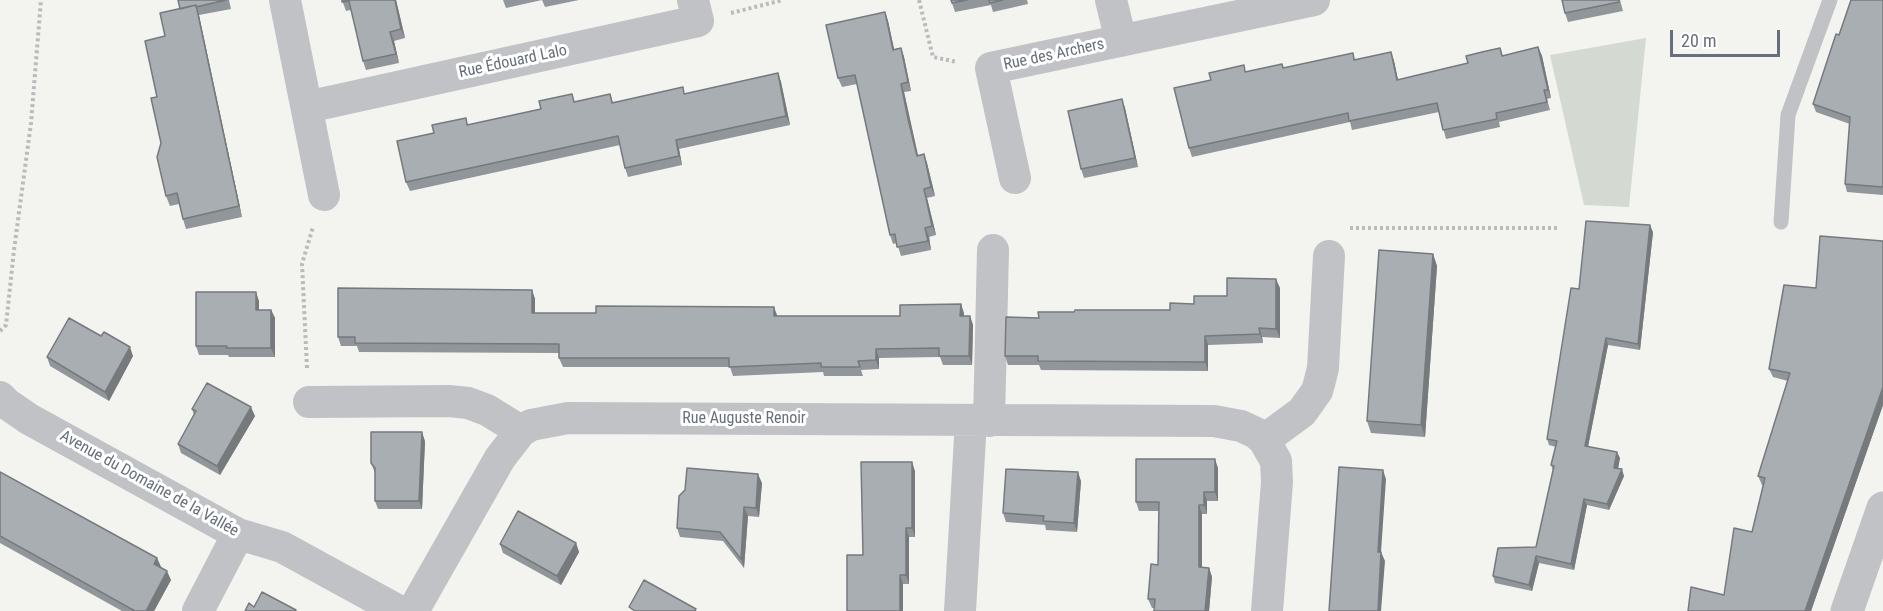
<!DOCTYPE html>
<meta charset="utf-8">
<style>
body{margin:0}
#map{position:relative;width:1883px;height:611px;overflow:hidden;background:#f3f3f0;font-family:"Roboto Condensed",sans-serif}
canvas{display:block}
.scale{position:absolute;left:1670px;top:30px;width:110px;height:27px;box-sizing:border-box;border:3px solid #66707d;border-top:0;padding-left:8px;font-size:18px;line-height:21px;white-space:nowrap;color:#66707d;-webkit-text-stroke:4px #fff;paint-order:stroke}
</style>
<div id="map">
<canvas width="1883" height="611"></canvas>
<div class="scale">20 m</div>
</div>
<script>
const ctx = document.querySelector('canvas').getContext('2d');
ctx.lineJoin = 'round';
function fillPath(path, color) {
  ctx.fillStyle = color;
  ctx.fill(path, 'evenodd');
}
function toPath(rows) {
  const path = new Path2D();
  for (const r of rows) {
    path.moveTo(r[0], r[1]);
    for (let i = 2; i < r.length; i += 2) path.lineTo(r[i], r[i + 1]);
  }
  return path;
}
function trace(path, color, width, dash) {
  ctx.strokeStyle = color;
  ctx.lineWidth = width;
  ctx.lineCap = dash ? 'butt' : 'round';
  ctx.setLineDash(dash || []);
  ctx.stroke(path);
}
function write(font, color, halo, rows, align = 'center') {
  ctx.font = font + ' "Roboto Condensed",sans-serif';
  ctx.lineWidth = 6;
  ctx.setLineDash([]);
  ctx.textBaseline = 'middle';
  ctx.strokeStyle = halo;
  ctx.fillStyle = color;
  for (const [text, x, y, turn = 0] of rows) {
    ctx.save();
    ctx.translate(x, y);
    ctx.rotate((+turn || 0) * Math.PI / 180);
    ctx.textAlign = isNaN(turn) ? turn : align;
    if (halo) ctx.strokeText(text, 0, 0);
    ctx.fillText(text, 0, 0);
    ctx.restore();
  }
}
const green = toPath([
 [1646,38,1629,207,1584,205,1550,55]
]);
const path = toPath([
 [919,0,933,57,957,62],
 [731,13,783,0],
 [1350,228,1559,228],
 [0,331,6,325,14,250,31,123,41,0],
 [307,368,302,264,313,227]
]);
const service = toPath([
 [1781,222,1788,115,1830,0]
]);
const minor = toPath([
 [285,0,324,195],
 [1111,0,1121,41],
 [307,107,698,21,693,0],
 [1015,178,991,68,1314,0],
 [0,397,7,404,29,419,238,534,282,547,399,611],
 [309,402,449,401,468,403,487,410,521,431,531,425,568,418,1214,421,1241,426,1256,433,1264,440,1302,412,1317,391,1319,384,1323,368,1329,256],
 [989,421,993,250],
 [1264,440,1276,461,1277,482,1267,611],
 [198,611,238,534],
 [413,611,500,458,521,431],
 [960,611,971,420]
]);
const tertiary = toPath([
 [1847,611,1883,508]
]);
const wall = toPath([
 [178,0,229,0,231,9,199,15,242,217,186,229,183,219,179,204,170,206,166,196,157,97,165,36,180,9],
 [342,0,396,0,405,38,394,41,399,63,366,70,363,61,351,10,346,11],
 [503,0,579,0,545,7,542,0,506,8],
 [951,0,1027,0,1028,4,993,12,991,5,955,12],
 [1620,0,1623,11,1568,22,1565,13],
 [1883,0,1883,195,1847,192,1845,184,1850,124,1816,112,1813,104,1839,35],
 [885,12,888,21,894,49,901,48,904,57,911,91,904,92,918,155,924,154,927,163,935,196,927,198,936,235,929,237,931,250,901,256,897,243,893,244,890,235,857,84,842,87,838,78],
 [1538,47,1542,56,1551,98,1547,99,1550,110,1499,122,1500,127,1446,139,1439,112,1352,130,1350,122,1192,157,1189,148,1246,72,1282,64,1284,68,1353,53,1355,60,1391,52,1394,61,1398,80,1468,63,1500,48,1503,56],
 [778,73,781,82,790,125,679,149,682,165,628,177,625,168,620,145,410,191,406,182,434,133,466,118,468,125,610,94,613,102,685,94],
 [1125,108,1138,167,1084,178,1081,169],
 [1653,232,1640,350,1608,345,1588,446,1620,458,1618,468,1624,476,1609,510,1587,505,1574,570,1539,563,1532,591,1495,583,1493,576,1536,547,1553,470,1551,465,1556,447,1549,445,1547,439,1579,289],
 [1433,254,1437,266,1425,437,1371,433,1367,421],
 [1784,285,1883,405,1811,611,1688,611,1724,595,1752,532,1763,486,1762,485,1758,476,1788,381,1773,377,1769,369],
 [1280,288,1280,338,1262,337,1263,343,1208,345,1208,371,1041,370,1039,365,1008,365,1005,356,1039,318,1074,312,1170,310,1227,296],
 [532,290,535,299,535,313,777,315,777,316,900,316,961,304,964,316,970,316,973,325,972,365,943,365,940,357,879,358,879,369,861,370,863,376,824,376,823,372,733,376,730,367,563,367,559,358,559,353,359,352,357,346,341,346,338,337],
 [259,301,259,310,271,310,275,318,275,357,229,357,228,355,199,355,196,346],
 [133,356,109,401,50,366,47,357],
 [192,409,255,416,220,475,181,453,178,444,194,415],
 [425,441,422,509,378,509,375,501,375,473,371,463],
 [1218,468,1218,501,1207,501,1207,514,1202,514,1202,568,1209,568,1212,577,1209,611,1154,611,1155,608,1152,608,1148,599,1158,565,1159,511,1139,511,1136,502],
 [915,471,915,537,909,537,909,584,903,584,863,555],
 [0,472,157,558,161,567,171,580,154,611,122,611,0,543],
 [1081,481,1077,532,1046,530,1045,525,1006,522,1003,513],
 [762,483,759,517,748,516,744,568,723,541,680,537,677,528],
 [576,543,579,552,561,585,503,553,500,544]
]);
const shadedWall = toPath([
 [395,0,396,0,405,38,401,29],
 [196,5,199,16,242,217,239,206],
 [885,12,888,21,896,58,893,50],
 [390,32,394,41,399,63,396,54],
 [1538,47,1542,56,1551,98,1548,90],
 [901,48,904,57,911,91,908,82],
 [1391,52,1394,61,1400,89,1397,80],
 [778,73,781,82,790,125,786,116],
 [901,84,904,92,920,165,917,156],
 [1122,99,1125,108,1138,167,1135,158],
 [676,140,679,149,682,165,679,156],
 [924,154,927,163,935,196,931,187],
 [924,189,927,198,936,235,932,226],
 [1650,225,1653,232,1640,350,1638,344],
 [925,228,929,237,931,250,928,241],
 [1433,254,1437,266,1425,437,1421,425],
 [1276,279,1280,288,1280,338,1276,329],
 [532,290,535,299,535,322,532,313],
 [256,292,259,301,259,319,256,310],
 [961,304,964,313,964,325,960,316],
 [774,307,777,315,777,325,774,316],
 [271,310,275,318,275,357,271,348],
 [970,316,973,325,972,365,969,356],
 [1259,328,1262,337,1263,343,1260,334],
 [1205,336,1208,345,1208,371,1205,362],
 [1606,338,1608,345,1587,452,1585,446],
 [130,347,133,356,109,401,105,392],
 [876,349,879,358,879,369,876,360],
 [1883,387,1883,405,1811,611,1805,611],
 [251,407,255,416,220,475,217,466],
 [422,432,425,441,422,509,419,501],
 [1617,452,1620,458,1617,474,1614,468],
 [1215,459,1218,468,1218,501,1215,492],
 [912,462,915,471,915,537,912,528],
 [1622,469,1624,476,1609,510,1607,504],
 [1383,470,1386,479,1381,552,1385,561,1381,611,1378,611,1378,552],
 [1078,472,1081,481,1077,532,1074,523],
 [758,474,762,483,759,517,756,508],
 [1204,492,1207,501,1207,514,1204,505],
 [1584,499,1587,505,1574,570,1571,564],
 [1199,505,1202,514,1202,576,1199,567],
 [744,507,748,516,744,568,741,559],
 [906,528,909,537,909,584,906,575],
 [576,543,579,552,561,585,557,576],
 [1536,556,1539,563,1532,591,1529,585],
 [157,558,161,567,154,564],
 [1209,568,1212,577,1209,611,1205,611],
 [167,571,171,580,154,611,146,611],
 [900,575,903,584,903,611,900,611]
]);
const building = toPath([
 [178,0,226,0,196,7,196,5,180,9,178,0],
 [342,0,395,0,401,29,390,32,396,54,363,61,349,1,342,2,342,0],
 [951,0,967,0,952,3,951,0],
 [989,0,1003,0,990,3,989,0],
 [1562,0,1619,0,1619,2,1565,13,1562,0],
 [1851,0,1883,0,1883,187,1845,184,1850,117,1813,104,1836,34,1839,35,1851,0],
 [196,5,239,206,183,219,177,193,166,196,157,157,161,143,151,98,157,97,145,41,165,36,160,13,196,5],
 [885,12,893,50,901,48,908,82,901,84,908,119,917,156,924,154,931,187,924,189,932,226,925,228,928,241,897,247,895,234,890,235,855,75,838,78,826,25,885,12],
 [1538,47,1548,90,1544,90,1547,102,1496,113,1497,119,1443,130,1437,103,1349,121,1348,113,1189,148,1174,88,1211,80,1209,73,1244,65,1245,72,1282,64,1283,68,1353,53,1354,60,1391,52,1397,80,1468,63,1466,56,1482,52,1500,48,1502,56,1538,47],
 [778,73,786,116,676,140,679,156,625,168,618,136,406,182,397,141,434,133,432,125,466,118,467,125,541,109,539,101,572,94,574,102,610,94,612,103,683,87,684,94,778,73],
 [1122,99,1135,158,1081,169,1068,111,1122,99],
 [1586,221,1650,225,1638,344,1606,338,1585,446,1617,452,1614,468,1622,469,1607,504,1584,499,1571,564,1536,556,1529,585,1493,576,1498,548,1536,547,1554,466,1551,465,1557,441,1547,439,1571,288,1579,289,1586,221],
 [1820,236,1883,241,1883,387,1805,611,1688,611,1691,587,1724,595,1734,528,1752,532,1765,478,1758,476,1790,373,1769,369,1784,285,1816,288,1820,236],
 [1379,250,1433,254,1421,425,1367,421,1379,250],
 [1227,278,1276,279,1276,329,1259,328,1260,334,1205,336,1205,362,1038,361,1038,356,1005,356,1006,317,1039,318,1038,312,1074,312,1075,310,1170,310,1170,303,1194,304,1194,296,1227,296,1227,278],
 [338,288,532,290,532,313,596,313,596,306,774,307,774,316,900,316,900,305,961,304,960,316,970,316,969,356,939,356,939,348,876,349,876,360,858,361,860,367,821,367,821,363,729,367,729,358,559,358,559,344,355,343,355,337,338,337,338,288],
 [196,292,256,292,256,310,271,310,271,348,226,348,227,346,196,346,196,292],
 [69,318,101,336,104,332,130,347,105,392,47,357,69,318],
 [207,383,251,407,217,466,178,444,196,411,192,409,207,383],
 [371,432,422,432,419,501,375,501,375,468,371,463,371,432],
 [1136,459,1215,459,1215,492,1204,492,1204,505,1199,505,1199,567,1209,568,1205,611,1154,611,1155,599,1148,599,1151,564,1158,565,1159,502,1136,502,1136,459],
 [861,462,912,462,912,528,906,528,906,575,900,575,900,611,847,611,847,555,863,555,861,462],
 [1339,467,1383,470,1378,552,1381,552,1378,611,1329,611,1339,467],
 [687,468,758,474,756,508,744,507,741,559,720,532,677,528,679,496,685,490,687,468],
 [1006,469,1078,472,1074,523,1043,521,1044,516,1003,513,1006,469],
 [0,472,157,558,154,564,167,571,146,611,135,611,0,536,0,472],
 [518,511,576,543,557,576,500,544,518,511],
 [644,580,696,609,695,611,635,611,629,607,644,580],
 [262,592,296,610,295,611,245,611,249,603,254,607,262,592]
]);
const streetNames = [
 ["Rue des Archers",1054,55,-12],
 ["Rue Édouard Lalo",513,62,-12],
 ["Rue Auguste Renoir",744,419],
 ["Avenue du Domaine de la Vallée",149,484,29]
];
fillPath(green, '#d4dad1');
trace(path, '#b9bbbd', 4, [3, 3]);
trace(service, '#c0c2c5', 15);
trace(minor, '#c0c2c5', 32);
trace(tertiary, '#c0c2c5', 33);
fillPath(wall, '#91969a');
fillPath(shadedWall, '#767a7d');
fillPath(building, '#a9aeb3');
trace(building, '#767a7d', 1.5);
write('16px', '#66707d', '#fff', streetNames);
</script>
